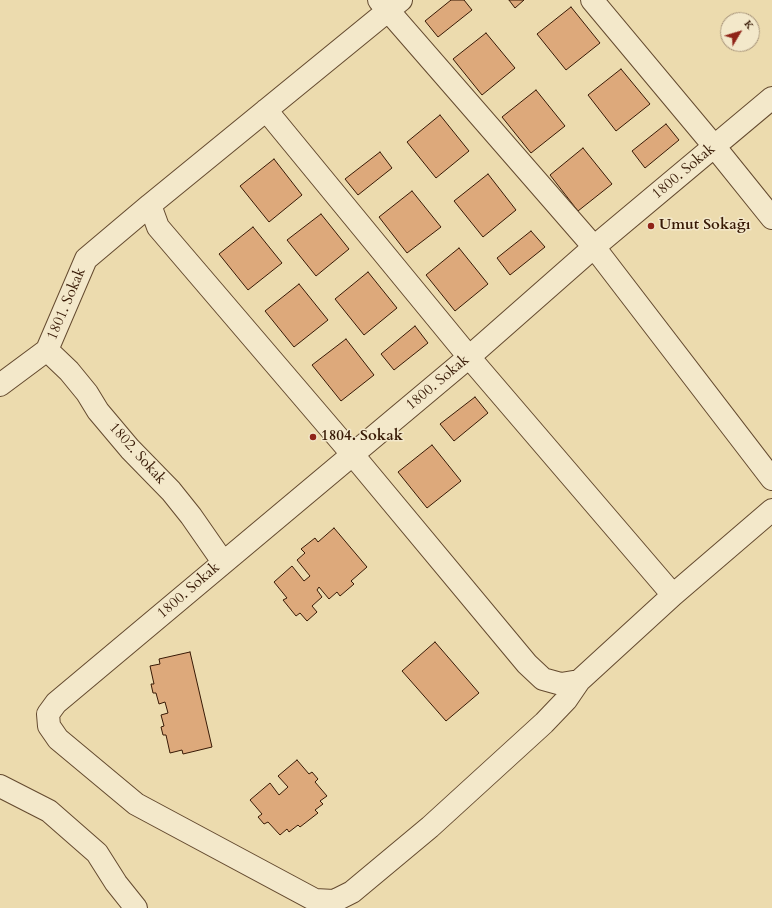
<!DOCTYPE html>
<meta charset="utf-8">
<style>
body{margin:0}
#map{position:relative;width:772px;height:908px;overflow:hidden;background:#ecdbae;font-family:Cardo,serif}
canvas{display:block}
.north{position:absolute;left:720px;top:12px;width:40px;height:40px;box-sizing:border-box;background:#f3e8ca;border:1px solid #a8957b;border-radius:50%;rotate:52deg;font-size:11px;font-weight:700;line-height:16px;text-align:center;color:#371905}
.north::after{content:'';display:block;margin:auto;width:14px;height:18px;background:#8f2418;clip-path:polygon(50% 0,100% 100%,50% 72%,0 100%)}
</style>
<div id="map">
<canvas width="772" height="908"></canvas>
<div class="north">K</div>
</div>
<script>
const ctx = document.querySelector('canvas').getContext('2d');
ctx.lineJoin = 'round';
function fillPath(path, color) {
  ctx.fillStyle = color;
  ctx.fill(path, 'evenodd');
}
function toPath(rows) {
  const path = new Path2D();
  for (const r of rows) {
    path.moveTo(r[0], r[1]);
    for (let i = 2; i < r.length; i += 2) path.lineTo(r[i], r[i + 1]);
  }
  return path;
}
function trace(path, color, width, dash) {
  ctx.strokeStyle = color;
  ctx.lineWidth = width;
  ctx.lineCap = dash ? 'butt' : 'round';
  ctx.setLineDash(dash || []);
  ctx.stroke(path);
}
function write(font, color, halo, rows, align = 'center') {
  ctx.font = font + ' Cardo,serif';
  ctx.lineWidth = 3;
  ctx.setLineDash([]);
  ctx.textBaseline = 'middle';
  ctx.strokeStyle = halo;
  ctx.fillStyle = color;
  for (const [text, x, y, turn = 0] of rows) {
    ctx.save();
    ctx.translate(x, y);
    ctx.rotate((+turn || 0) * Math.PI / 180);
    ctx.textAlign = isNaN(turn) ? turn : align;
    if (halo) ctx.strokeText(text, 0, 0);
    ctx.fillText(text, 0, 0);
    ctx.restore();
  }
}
const building = toPath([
 [451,0,464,0,472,10,438,37,425,21,451,0],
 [509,0,524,0,515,8,509,0],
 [571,7,600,43,566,70,537,34,571,7],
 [486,33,515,68,482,95,453,59,486,33],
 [621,69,650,104,616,131,588,95,621,69],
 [536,90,565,126,531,153,502,117,536,90],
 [440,115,469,151,436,178,407,142,440,115],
 [666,124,679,140,645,168,632,151,666,124],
 [583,148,612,184,578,211,550,175,583,148],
 [380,152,392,168,358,195,345,179,380,152],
 [274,159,302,195,269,222,240,186,274,159],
 [488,174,516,210,483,237,454,201,488,174],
 [412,191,441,227,407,253,379,217,412,191],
 [321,214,349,249,316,276,287,240,321,214],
 [253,227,282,263,248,290,219,254,253,227],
 [531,231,545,247,510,275,497,258,531,231],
 [459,248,488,284,455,311,426,275,459,248],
 [368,272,397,308,364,335,335,299,368,272],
 [299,284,328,320,294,347,265,311,299,284],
 [415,326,428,343,394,370,381,354,415,326],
 [346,339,374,375,341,401,312,365,346,339],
 [475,397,488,413,454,441,440,424,475,397],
 [432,445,461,481,427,508,398,472,432,445],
 [334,528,367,567,351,581,354,584,340,596,337,592,329,599,319,587,317,590,322,597,312,606,317,612,307,621,300,613,296,616,283,600,287,598,274,582,292,566,304,581,310,576,297,560,305,553,301,549,315,538,318,542,334,528],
 [435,642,479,693,446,721,402,671,435,642],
 [190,652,212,747,183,754,182,750,170,753,166,735,163,735,161,727,164,726,161,715,168,713,165,702,159,704,156,693,153,693,151,684,154,684,150,666,160,664,159,659,190,652],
 [297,760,309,774,312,772,318,779,315,782,327,796,320,801,323,804,315,810,318,813,300,827,298,825,289,832,287,829,280,835,268,822,264,824,258,817,262,814,250,800,270,783,279,795,288,787,278,776,297,760]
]);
const minor = toPath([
 [379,0,594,247,772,479],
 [401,0,150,205,158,227,353,455,527,664,543,679,561,684,579,681,673,595,772,510],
 [592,0,714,146,772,218],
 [266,110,469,357,673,595],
 [47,350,69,371,87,393,98,411,130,449,171,491,191,516,223,562],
 [0,385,47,350,86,259,150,205],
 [579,681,566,700,544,723,430,827,352,892,334,901,315,900,136,804,58,739,49,726,48,714,56,703,469,357,594,247,772,98],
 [0,786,49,811,97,853,116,883,136,908]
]);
const markers = [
 [651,226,4,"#8f2418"],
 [313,437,4,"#8f2418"]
];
const streetNames = [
 ["1800. Sokak",684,172,-40],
 ["1801. Sokak",67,304,-67],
 ["1800. Sokak",438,383,-40],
 ["1802. Sokak",137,454,48],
 ["1800. Sokak",189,591,-41]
];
const poiNames = [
 ["Umut Sokağı",659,226],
 ["1804. Sokak",321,437]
];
fillPath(building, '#dda97b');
trace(building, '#371905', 1);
trace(minor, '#644a2f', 24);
trace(minor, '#f3e8ca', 22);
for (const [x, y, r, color] of markers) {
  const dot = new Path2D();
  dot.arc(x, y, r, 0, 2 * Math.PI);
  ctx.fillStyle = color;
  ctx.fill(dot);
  trace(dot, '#f3e8ca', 1.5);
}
write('15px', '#371905', '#f3e8ca', streetNames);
write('bold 15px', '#371905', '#f3e8ca', poiNames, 'left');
</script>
